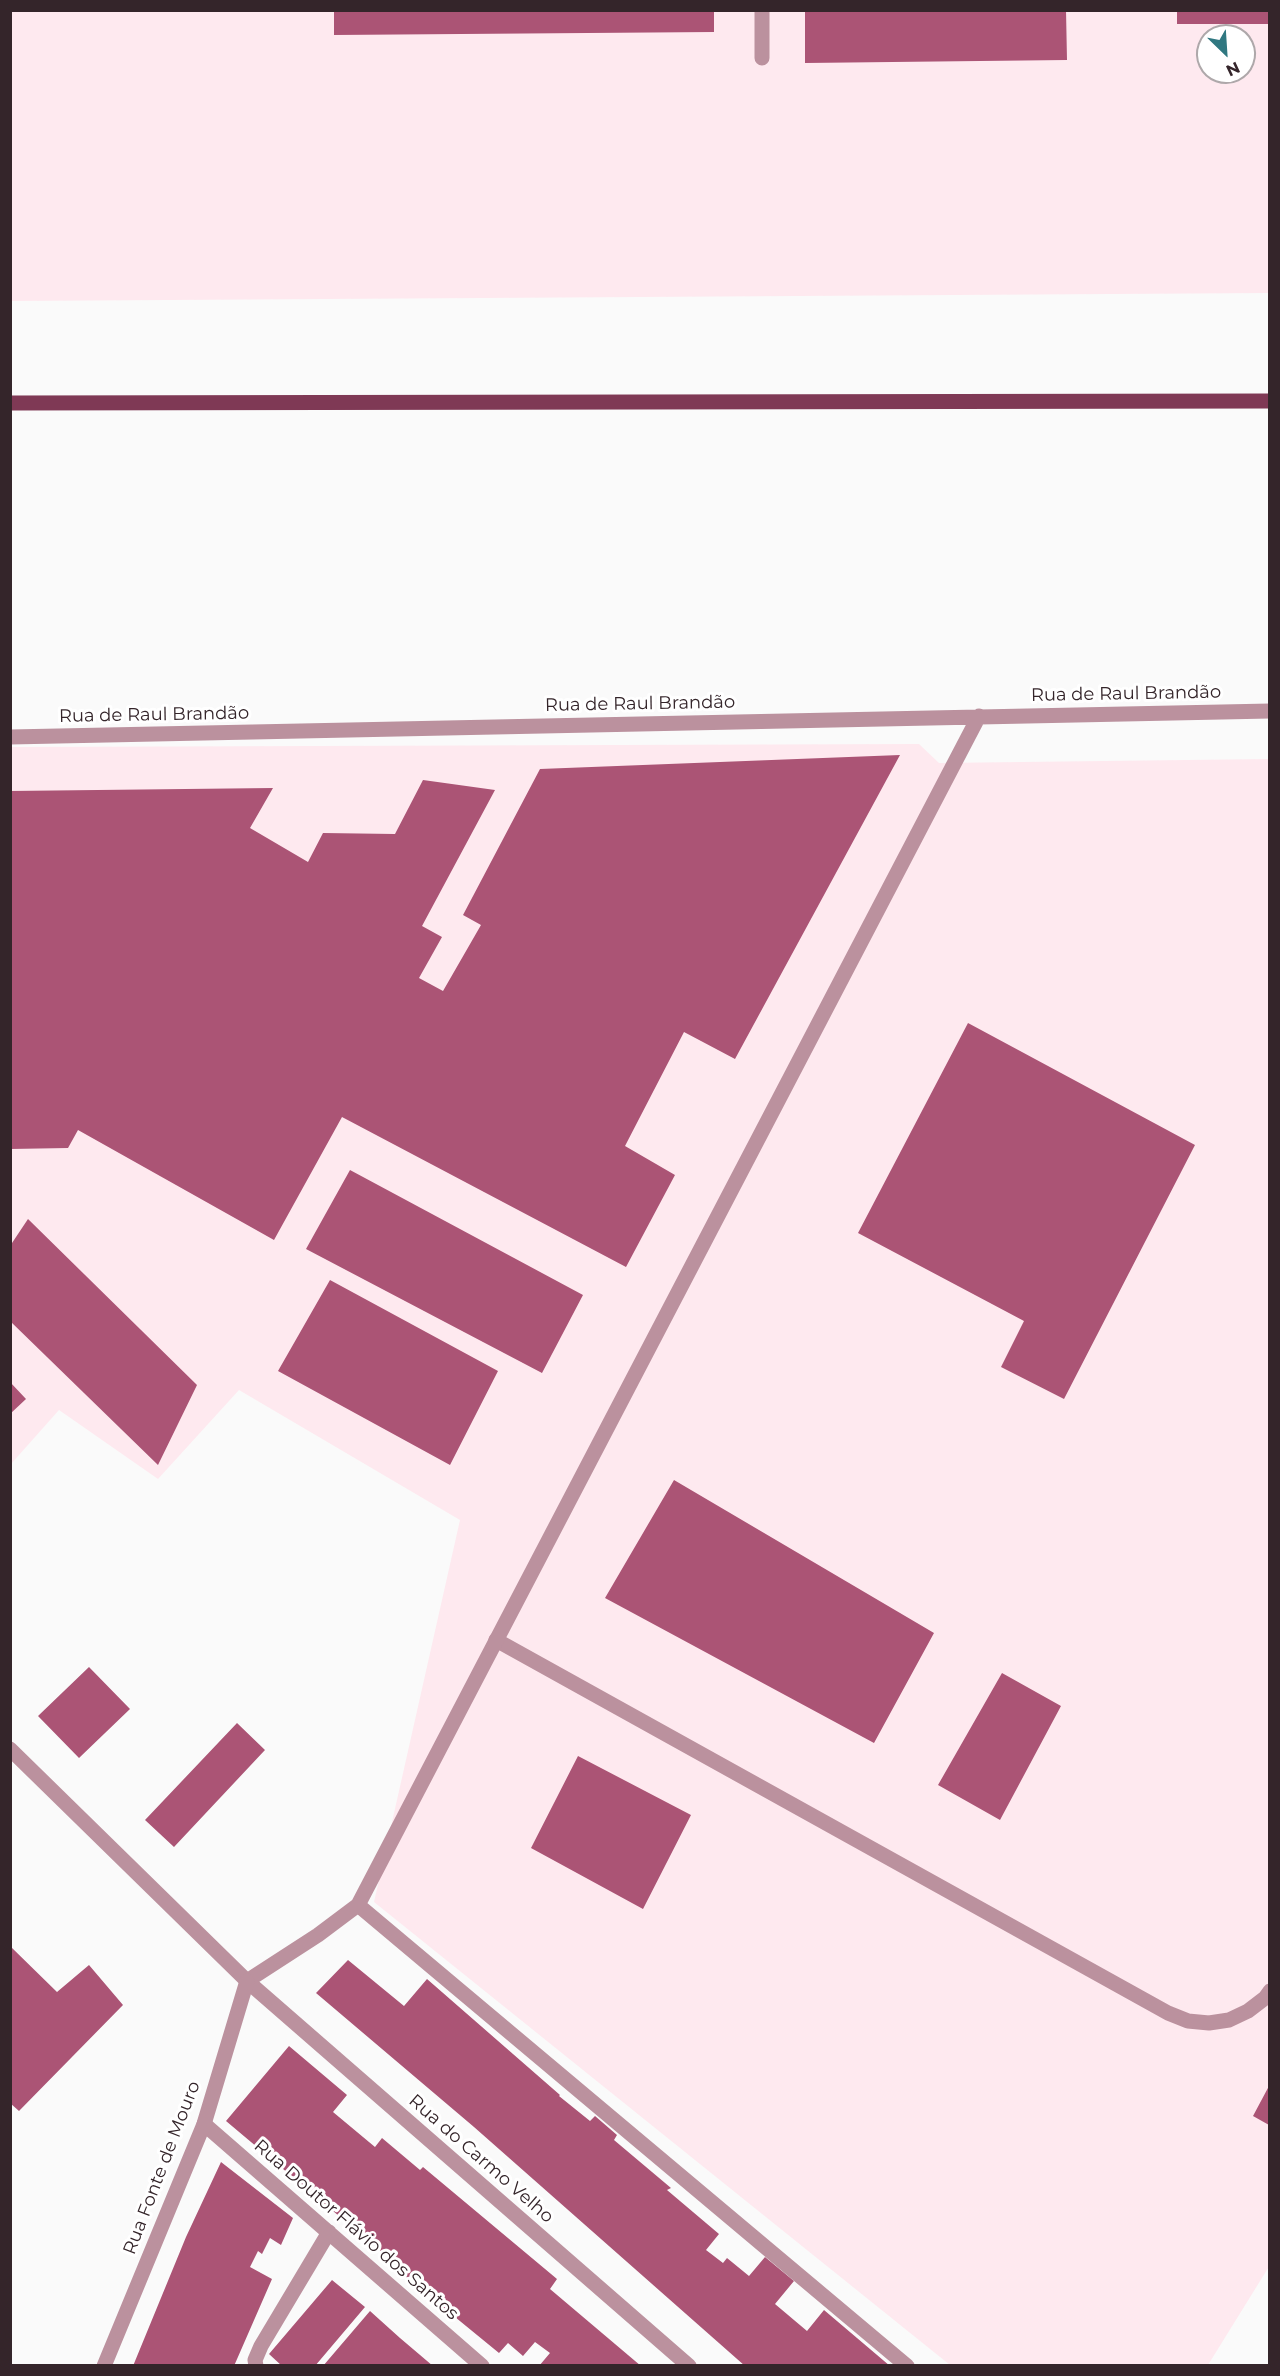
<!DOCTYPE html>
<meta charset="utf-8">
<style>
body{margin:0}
#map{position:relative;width:1280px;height:2376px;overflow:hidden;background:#fafafa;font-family:Montserrat,sans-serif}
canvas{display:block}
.frame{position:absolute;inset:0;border:12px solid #34252a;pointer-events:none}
.north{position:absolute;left:1196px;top:24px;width:60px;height:60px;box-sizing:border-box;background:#fff;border:2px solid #aea8aa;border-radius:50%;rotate:155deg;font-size:16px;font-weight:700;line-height:24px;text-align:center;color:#34252a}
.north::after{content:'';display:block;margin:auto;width:21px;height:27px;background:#307881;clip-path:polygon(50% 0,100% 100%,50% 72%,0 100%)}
</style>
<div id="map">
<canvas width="1280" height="2376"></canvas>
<div class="frame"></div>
<div class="north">N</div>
</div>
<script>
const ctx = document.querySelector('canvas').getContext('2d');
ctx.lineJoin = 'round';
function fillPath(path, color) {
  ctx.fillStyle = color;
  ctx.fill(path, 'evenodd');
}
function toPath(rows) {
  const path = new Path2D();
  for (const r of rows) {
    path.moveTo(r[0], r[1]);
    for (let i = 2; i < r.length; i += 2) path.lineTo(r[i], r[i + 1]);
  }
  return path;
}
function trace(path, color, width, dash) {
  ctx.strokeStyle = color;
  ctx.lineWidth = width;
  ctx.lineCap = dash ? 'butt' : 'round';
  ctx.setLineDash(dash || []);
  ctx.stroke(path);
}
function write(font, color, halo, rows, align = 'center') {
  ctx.font = font + ' Montserrat,sans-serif';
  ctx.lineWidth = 6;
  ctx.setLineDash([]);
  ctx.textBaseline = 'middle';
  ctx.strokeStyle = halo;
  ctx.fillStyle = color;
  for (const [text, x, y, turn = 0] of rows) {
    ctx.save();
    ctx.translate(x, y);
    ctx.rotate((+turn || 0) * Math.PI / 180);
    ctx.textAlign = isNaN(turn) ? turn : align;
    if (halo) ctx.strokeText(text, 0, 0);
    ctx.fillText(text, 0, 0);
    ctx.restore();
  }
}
const built = toPath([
 [10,11,1269,11,1269,293,11,301],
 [1208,36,1244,36,1244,72,1208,72],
 [919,744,939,763,1269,759,1270,2265,1208,2365,950,2365,374,1902,460,1520,239,1390,158,1479,59,1410,11,1464,11,747]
]);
const building = toPath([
 [334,10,714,10,714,32,334,35],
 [805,10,1066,10,1067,60,805,63],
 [1177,10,1269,10,1269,24,1177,24],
 [900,755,735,1059,684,1032,625,1146,675,1175,626,1267,342,1117,274,1240,78,1130,68,1148,10,1149,10,791,273,788,250,828,308,862,323,833,395,834,423,780,495,790,422,926,442,937,419,978,443,991,481,925,463,915,540,769],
 [968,1023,1195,1145,1064,1399,1001,1367,1024,1321,858,1233],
 [350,1170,583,1295,542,1373,306,1249],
 [28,1219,197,1385,158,1465,10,1321,10,1246],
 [330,1280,498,1371,450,1465,278,1371],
 [10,1382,26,1399,10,1414],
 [674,1480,934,1633,874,1743,605,1598],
 [89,1667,130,1709,79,1758,38,1716],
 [1002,1673,1061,1706,1000,1820,938,1785],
 [237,1723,265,1750,174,1847,145,1820],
 [578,1756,691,1815,643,1909,531,1848],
 [10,1946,57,1992,89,1965,123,2005,19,2111,10,2103],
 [348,1960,404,2006,427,1979,560,2095,559,2096,590,2121,595,2116,617,2135,614,2140,671,2188,667,2190,719,2234,706,2250,723,2263,727,2258,749,2276,765,2257,794,2281,775,2304,807,2331,824,2310,890,2366,745,2366,474,2127,316,1993],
 [289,2046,347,2095,333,2112,375,2147,382,2138,420,2170,423,2167,557,2279,550,2289,641,2366,539,2366,550,2353,535,2342,523,2356,508,2343,499,2353,400,2272,402,2269,226,2121],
 [1269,2086,1269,2125,1253,2116],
 [221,2162,293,2218,281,2245,270,2238,262,2254,258,2251,250,2267,272,2279,234,2366,133,2366,186,2237],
 [332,2280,365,2307,315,2366,282,2366,269,2354],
 [370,2311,400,2338,433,2366,323,2366]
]);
const service = toPath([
 [496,1640,1168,2013,1188,2021,1209,2023,1229,2020,1248,2011,1265,1998,1270,1991]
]);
const minor = toPath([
 [762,58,762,10],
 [10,737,1270,711],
 [10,1749,247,1981,689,2366],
 [358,1905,907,2366],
 [247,1981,318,1935,358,1905,979,716],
 [204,2124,482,2366],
 [256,2366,255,2360,261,2346,329,2232]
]);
const tertiary = toPath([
 [104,2366,204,2124,247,1981]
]);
const primary = toPath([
 [10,403,1270,401]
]);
const streetNames = [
 ["Rua de Raul Brandão",1126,694,-1],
 ["Rua de Raul Brandão",640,704,-1],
 ["Rua de Raul Brandão",154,715,-1],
 ["Rua do Carmo Velho",481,2159,41],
 ["Rua Fonte de Mouro",162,2168,-69],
 ["Rua Doutor Flávio dos Santos",356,2230,41]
];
fillPath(built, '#fee9ef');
fillPath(building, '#ab5475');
trace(service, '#bb919e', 15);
trace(minor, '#bb919e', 15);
trace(tertiary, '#bb919e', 15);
trace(primary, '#7f3955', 15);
write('18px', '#34252a', '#fff', streetNames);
</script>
